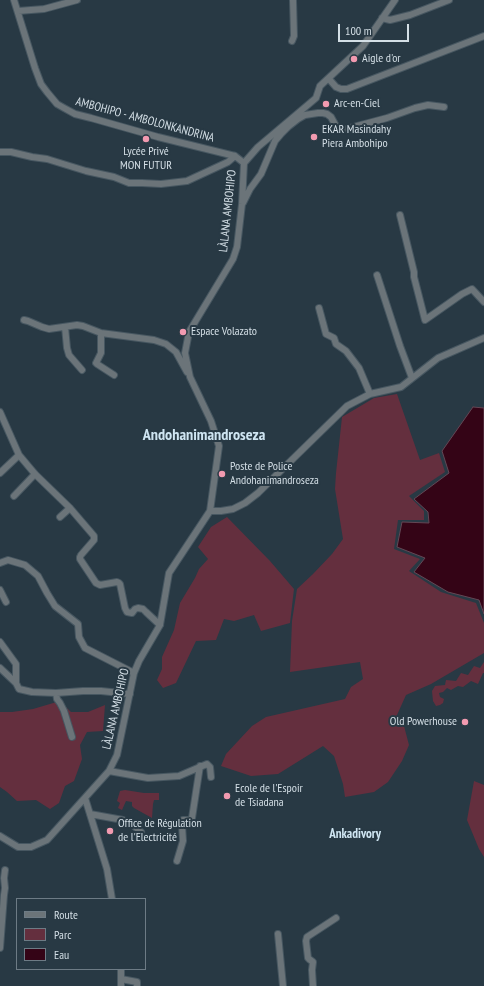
<!DOCTYPE html>
<meta charset="utf-8">
<style>
body{margin:0}
#map{position:relative;width:484px;height:986px;overflow:hidden;background:#283944;font-family:"PT Sans Narrow",sans-serif}
canvas{display:block}
.legend{position:absolute;left:16px;top:898px;width:130px;height:72px;box-sizing:border-box;background:#283944;border:1px solid #6d7b85;margin:0;padding:5px 7px;list-style:none;font-size:12px;color:#d4dfe6}
.legend li{display:flex;align-items:center;gap:8px;height:20px}
.legend b{width:20px;border:1px solid #6d7b85}
.scale{position:absolute;left:338px;top:24px;width:71px;height:18px;box-sizing:border-box;border:2px solid #d4dfe6;border-top:0;padding-left:5px;font-size:12px;line-height:14px;white-space:nowrap;color:#d4dfe6;-webkit-text-stroke:3px #283944;paint-order:stroke}
</style>
<div id="map">
<canvas width="484" height="986"></canvas>
<ul class="legend">
<li><b style="height:5px;background:#6b7479"></b>Route</li>
<li><b style="height:11px;background:#642f3e"></b>Parc</li>
<li><b style="height:11px;background:#340416"></b>Eau</li>
</ul>
<div class="scale">100 m</div>
</div>
<script>
const ctx = document.querySelector('canvas').getContext('2d');
ctx.lineJoin = 'round';
function fillPath(path, color) {
  ctx.fillStyle = color;
  ctx.fill(path, 'evenodd');
}
function toPath(rows) {
  const path = new Path2D();
  for (const r of rows) {
    path.moveTo(r[0], r[1]);
    for (let i = 2; i < r.length; i += 2) path.lineTo(r[i], r[i + 1]);
  }
  return path;
}
function trace(path, color, width, dash) {
  ctx.strokeStyle = color;
  ctx.lineWidth = width;
  ctx.lineCap = dash ? 'butt' : 'round';
  ctx.setLineDash(dash || []);
  ctx.stroke(path);
}
function write(font, color, halo, rows, align = 'center') {
  ctx.font = font + ' "PT Sans Narrow",sans-serif';
  ctx.lineWidth = 4;
  ctx.setLineDash([]);
  ctx.textBaseline = 'middle';
  ctx.strokeStyle = halo;
  ctx.fillStyle = color;
  for (const [text, x, y, turn = 0] of rows) {
    ctx.save();
    ctx.translate(x, y);
    ctx.rotate((+turn || 0) * Math.PI / 180);
    ctx.textAlign = isNaN(turn) ? turn : align;
    if (halo) ctx.strokeText(text, 0, 0);
    ctx.fillText(text, 0, 0);
    ctx.restore();
  }
}
const green = toPath([
 [397,394,420,460,439,453,445,472,409,496,424,511,424,520,398,520,394,549,420,559,409,571,441,592,476,603,484,623,484,653,431,684,406,695,397,715,404,726,409,745,402,761,388,782,374,792,345,797,343,784,334,756,323,746,278,774,251,776,221,766,226,754,252,726,266,717,345,699,351,687,363,679,360,662,290,672,292,621,297,589,313,574,332,554,343,539,335,489,336,473,342,417,374,398],
 [227,517,270,561,294,589,290,623,261,631,254,615,234,621,224,619,216,640,196,641,176,683,163,688,157,680,162,669,162,657,174,630,180,603,195,578,199,569,208,559,198,547,211,527],
 [484,662,484,673,483,673,478,684,471,681,463,687,458,686,451,690,447,688,443,692,439,693,440,697,444,699,443,703,440,705,436,706,433,701,432,691,435,686,445,685,446,680,456,681,461,673,468,675,474,666,480,668],
 [60,701,71,712,88,712,105,705,103,731,87,732,80,745,82,759,74,781,65,786,59,803,50,809,36,800,17,801,7,792,0,787,0,712,12,712,33,709],
 [474,781,484,785,484,857,479,849,467,820],
 [125,790,144,793,159,793,159,800,154,800,153,804,152,818,134,808,132,806,132,802,126,801,122,810,118,808,120,803,117,801,120,791]
]);
const water = toPath([
 [473,407,484,408,484,614,479,600,448,592,414,572,425,558,397,547,402,522,429,523,428,512,414,499,449,473,442,451,473,407]
]);
const minor = toPath([
 [14,0,35,68,41,84,47,92,57,104,64,108,75,114,91,118,158,137,235,156,244,163],
 [18,11,44,9,77,0],
 [382,18,390,20,410,15,449,0],
 [292,41,294,36,293,0],
 [329,79,336,87,341,89,347,89,484,36],
 [0,152,11,152,32,157,47,159,86,171,114,177,129,183,142,183,161,184,187,181,228,162,235,156],
 [244,163,258,147,316,98,320,86,363,46,395,0],
 [243,203,250,189,261,174,275,141,281,134,289,126,298,119,305,115,318,113,323,113,327,114,331,117,337,128,342,130,387,118,415,108,428,105,444,107],
 [400,215,414,272,414,277,425,320,462,294,472,289,484,302],
 [377,275,400,346,412,378],
 [319,308,326,334,334,338,336,344,346,351,359,368,370,394],
 [24,320,28,321,42,327,49,329,77,325,83,326,101,333,154,340,166,344,176,352,187,372],
 [65,327,67,348,69,355,82,370],
 [101,333,101,353,96,363,97,364,114,375],
 [0,412,19,455,35,474,70,508,94,536,94,540,81,555,80,557,80,559,96,583,100,585,117,582,119,583,120,584,125,608,127,612,132,613,135,609,138,608,143,609,146,612,160,625],
 [0,473,19,455],
 [14,496,35,474],
 [210,511,221,511,233,509,245,503,258,493,347,406,370,394,401,387,438,358,484,338],
 [60,517,70,508],
 [0,563,8,560,25,565,38,576,47,593,55,606,78,624,79,637,85,648,134,673],
 [0,590,6,602],
 [0,642,16,664,16,683],
 [0,668,16,683,19,689,32,692,56,693,83,691,101,691,130,694],
 [56,693,57,699,60,703,64,711,72,737],
 [109,771,148,778,179,776,207,764,210,767,211,777],
 [85,798,107,869,112,899],
 [90,814,123,820,133,825,141,832],
 [0,836,18,847,31,847,47,840,109,771,117,755,134,673,139,661,160,625,169,573,210,511,219,446,211,421,190,377,185,353,189,332,233,259,237,247,242,204,244,163],
 [177,861,183,841,182,825,183,820,190,820,192,818,200,766],
 [278,934,283,986],
 [0,948,4,895,5,888,4,878,5,870],
 [121,969,121,986],
 [121,979,137,982,137,986],
 [313,986,312,970,313,962,309,959,308,958,306,941,307,937,336,918]
]);
const markers = [
 [354,59,4,"#f29ab0"],
 [326,104,4,"#f29ab0"],
 [314,137,4,"#f29ab0"],
 [146,139,4,"#f29ab0"],
 [183,332,4,"#f29ab0"],
 [222,474,4,"#f29ab0"],
 [465,722,4,"#f29ab0"],
 [227,796,4,"#f29ab0"],
 [110,831,4,"#f29ab0"]
];
const poiNames = [
 ["Aigle d'or",362,59],
 ["Arc-en-Ciel",334,104],
 ["EKAR Masindahy",322,130],
 ["Piera Ambohipo",322,144],
 ["Lycée Privé",146,152,"center"],
 ["MON FUTUR",146,166,"center"],
 ["Espace Volazato",191,332],
 ["Poste de Police",230,467],
 ["Andohanimandroseza",230,481],
 ["Old Powerhouse",457,722,"right"],
 ["Ecole de l'Espoir",235,789],
 ["de Tsiadana",235,803],
 ["Office de Régulation",118,824],
 ["de l'Electricité",118,838]
];
const streetNames = [
 ["AMBOHIPO - AMBOLONKANDRINA",145,120,15],
 ["LÀLANA AMBOHIPO",228,211,-84],
 ["LÀLANA AMBOHIPO",116,709,-77]
];
const neighbourhoodNames = [
 ["Ankadivory",355,834]
];
const districtNames = [
 ["Andohanimandroseza",204,435]
];
fillPath(green, '#642f3e');
fillPath(water, '#340416');
trace(water, '#644654', 1);
trace(minor, '#475761', 8);
trace(minor, '#6b7479', 6);
for (const [x, y, r, color] of markers) {
  const dot = new Path2D();
  dot.arc(x, y, r, 0, 2 * Math.PI);
  ctx.fillStyle = color;
  ctx.fill(dot);
  trace(dot, '#283944', 1.5);
}
write('12px', '#d4dfe6', '#283944', poiNames, 'left');
write('12px', '#d4dfe6', '#283944', streetNames);
write('bold 13px', '#cfe5f2', '#283944', neighbourhoodNames);
write('bold 16px', '#cfe5f2', '#283944', districtNames);
</script>
